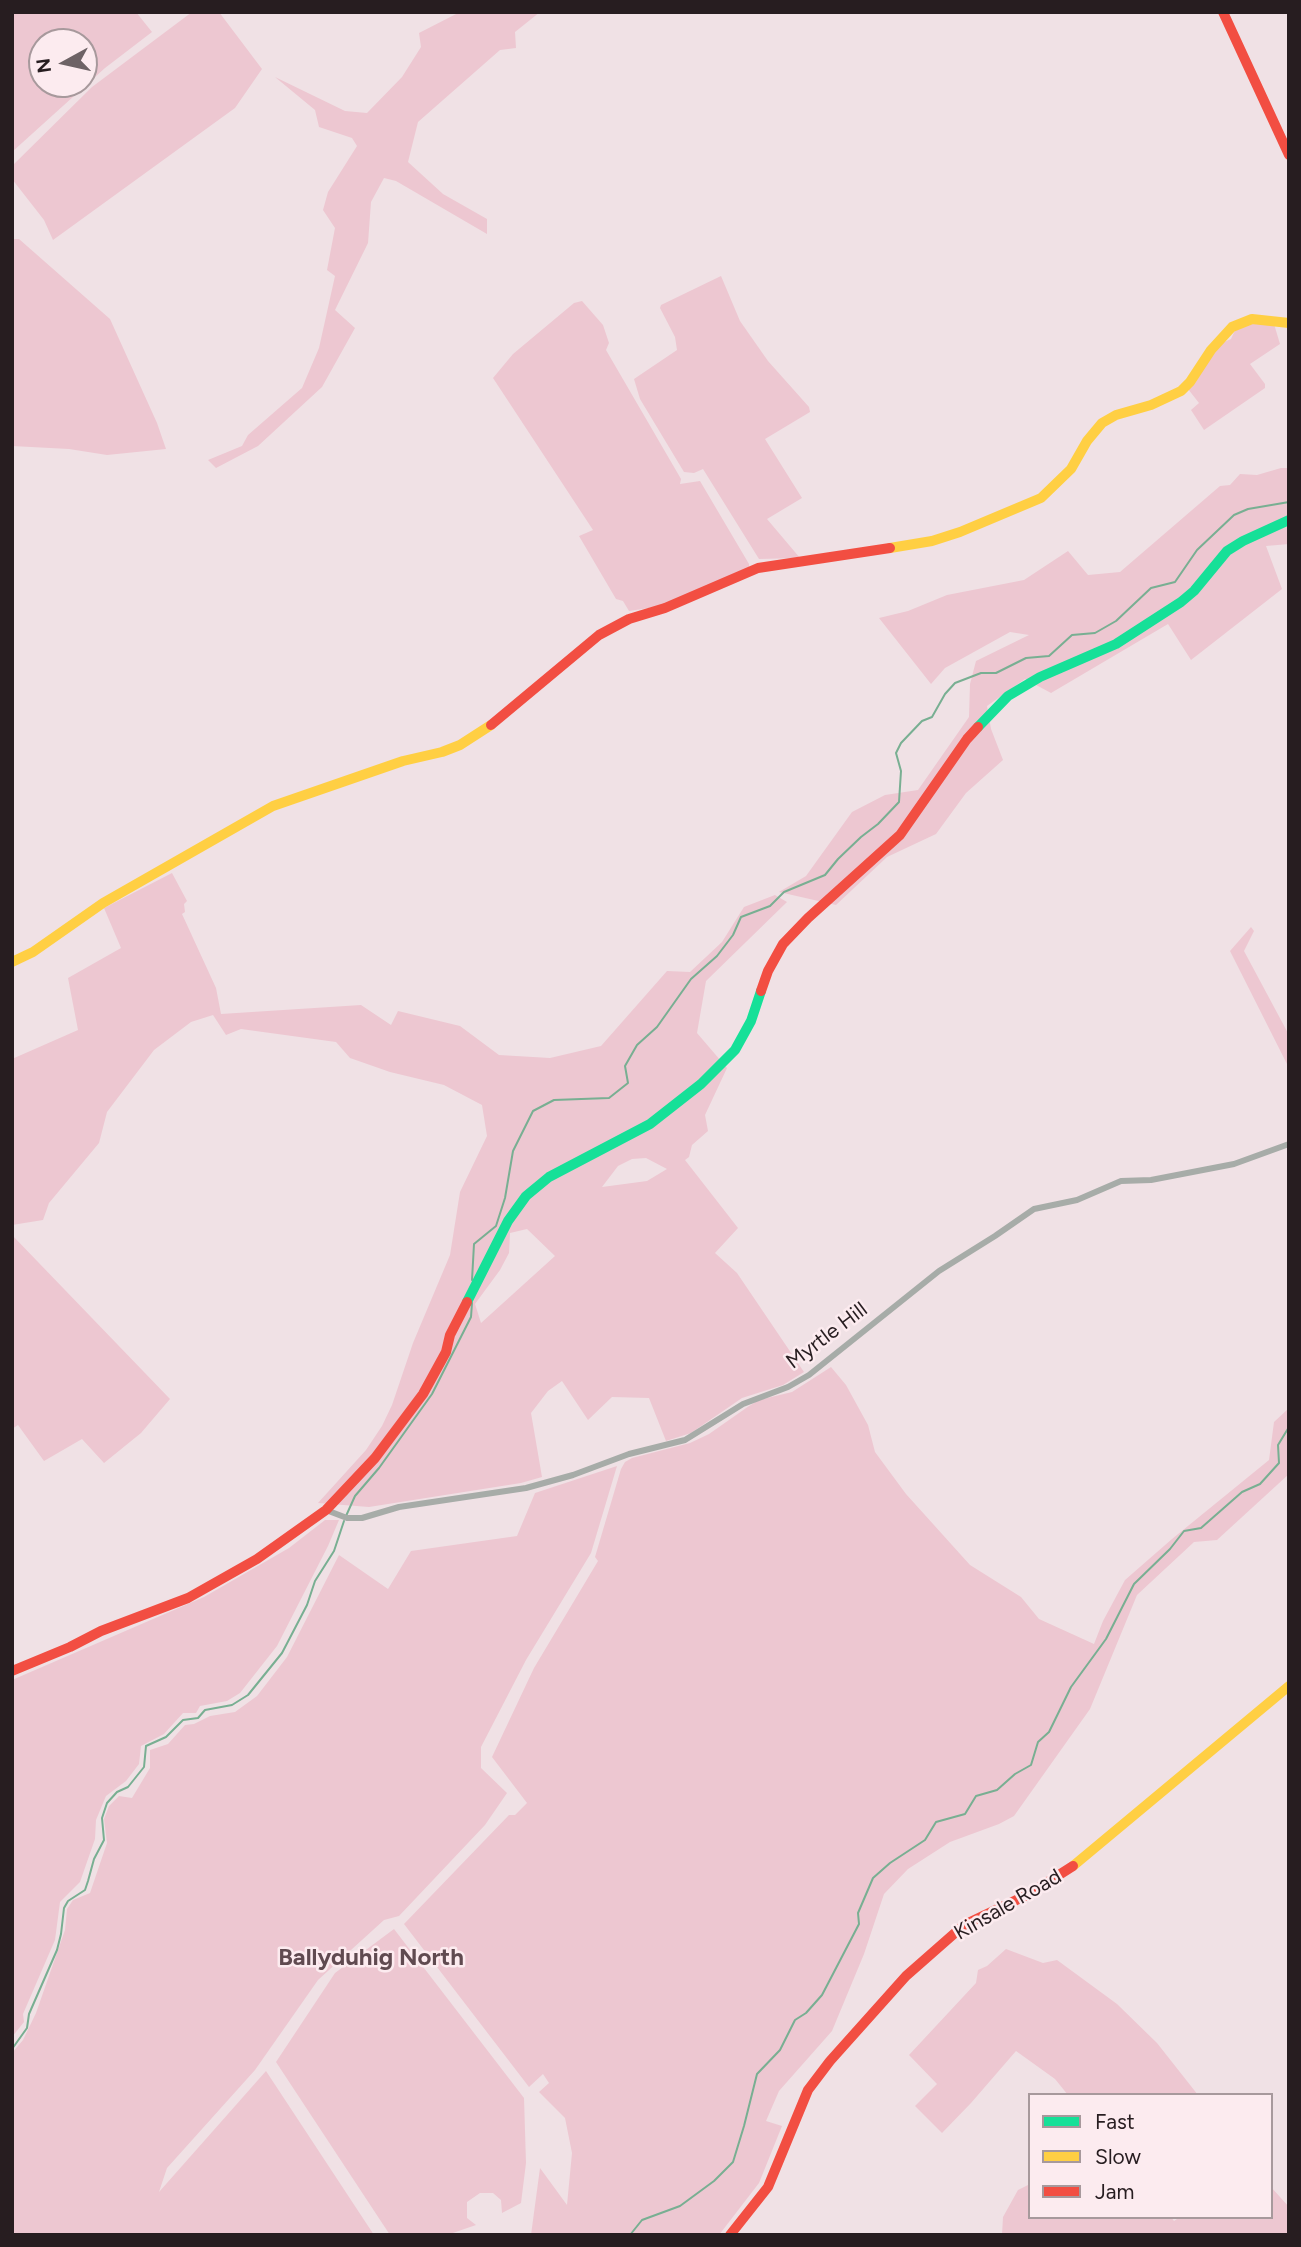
<!DOCTYPE html>
<style>
body{margin:0}
#map{position:relative;width:1301px;height:2247px;overflow:hidden;background:#f0e1e5;font-family:Figtree,sans-serif}
canvas{display:block}
.frame{position:absolute;inset:0;border:14px solid #271d20;pointer-events:none}
.legend{position:absolute;left:1028px;top:2093px;width:245px;height:126px;box-sizing:border-box;background:#fcebef;border:2px solid #a7999c;margin:0;padding:9px 12px;list-style:none;font-size:21px;color:#271d20}
.legend li{display:flex;align-items:center;gap:14px;height:35px}
.legend b{width:35px;border:2px solid #a7999c}
.north{position:absolute;left:28px;top:28px;width:70px;height:70px;box-sizing:border-box;background:#fcebef;border:2px solid #a7999c;border-radius:50%;rotate:262deg;font-size:19px;font-weight:700;line-height:28px;text-align:center;color:#271d20}
.north::after{content:'';display:block;margin:auto;width:24px;height:32px;background:#6d6265;clip-path:polygon(50% 0,100% 100%,50% 72%,0 100%)}
</style>
<div id="map">
<canvas width="1301" height="2247"></canvas>
<div class="frame"></div>
<ul class="legend">
<li><b style="height:9px;background:#16e098"></b>Fast</li>
<li><b style="height:9px;background:#ffcf43"></b>Slow</li>
<li><b style="height:9px;background:#f24e42"></b>Jam</li>
</ul>
<div class="north">N</div>
</div>
<script>
const ctx = document.querySelector('canvas').getContext('2d');
ctx.lineJoin = 'round';
function fillPath(path, color) {
  ctx.fillStyle = color;
  ctx.fill(path, 'evenodd');
}
function toPath(rows) {
  const path = new Path2D();
  for (const r of rows) {
    path.moveTo(r[0], r[1]);
    for (let i = 2; i < r.length; i += 2) path.lineTo(r[i], r[i + 1]);
  }
  return path;
}
function trace(path, color, width, dash) {
  ctx.strokeStyle = color;
  ctx.lineWidth = width;
  ctx.lineCap = dash ? 'butt' : 'round';
  ctx.setLineDash(dash || []);
  ctx.stroke(path);
}
function write(font, color, halo, rows, align = 'center') {
  ctx.font = font + ' Figtree,sans-serif';
  ctx.lineWidth = 5;
  ctx.setLineDash([]);
  ctx.textBaseline = 'middle';
  ctx.strokeStyle = halo;
  ctx.fillStyle = color;
  for (const [text, x, y, turn = 0] of rows) {
    ctx.save();
    ctx.translate(x, y);
    ctx.rotate((+turn || 0) * Math.PI / 180);
    ctx.textAlign = isNaN(turn) ? turn : align;
    if (halo) ctx.strokeText(text, 0, 0);
    ctx.fillText(text, 0, 0);
    ctx.restore();
  }
}
const green = toPath([
 [12,12,136,12,152,32,105,68,12,152],
 [42,42,84,42,84,84,42,84],
 [192,12,219,12,262,69,235,108,53,240,44,220,12,179,12,166,92,87],
 [460,12,540,12,515,32,516,48,500,50,418,122,408,162,443,194,487,219,487,234,396,181,384,178,371,202,368,243,335,310,355,328,322,387,258,446,216,468,208,460,242,446,248,435,302,388,319,348,335,276,327,270,335,228,323,210,328,192,357,146,352,138,319,127,315,110,275,77,345,111,367,113,402,77,421,47,419,33],
 [12,239,19,239,110,319,157,423,166,449,107,455,69,449,12,446],
 [721,276,740,321,768,361,809,407,810,412,765,439,802,498,767,519,800,558,759,559,703,469,694,473,684,472,640,399,634,379,677,350,675,337,660,308,661,305],
 [582,301,603,325,609,343,606,350,681,479,680,484,700,481,749,564,749,569,662,606,629,611,623,601,616,599,579,536,593,530,493,378,513,354,574,303],
 [1254,321,1274,324,1280,344,1250,364,1265,384,1265,388,1204,430,1191,410,1199,403,1188,389,1213,353,1224,342,1231,339,1236,328],
 [1281,468,1289,468,1289,544,1266,546,1282,589,1191,660,1168,624,1051,693,1025,679,987,706,991,729,1003,760,966,793,936,834,887,857,836,905,779,892,806,876,852,812,885,795,918,790,969,717,970,684,976,661,1029,635,1010,632,945,668,931,684,879,618,908,611,947,595,1024,580,1068,551,1088,575,1120,572,1220,486,1230,485,1240,474,1257,475],
 [172,873,187,901,184,904,185,912,182,914,216,988,221,1014,361,1005,391,1025,398,1011,460,1026,499,1055,550,1058,601,1046,667,971,690,972,722,942,744,907,775,895,787,902,706,981,697,1033,727,1068,705,1115,708,1131,692,1145,689,1157,685,1160,738,1228,715,1253,737,1273,804,1372,783,1385,742,1398,691,1433,666,1441,649,1398,612,1397,588,1420,562,1381,548,1391,531,1413,542,1477,521,1483,369,1507,318,1503,366,1450,382,1426,392,1405,413,1343,450,1255,460,1192,487,1136,482,1105,444,1085,390,1072,350,1058,336,1042,241,1029,226,1035,213,1015,191,1022,154,1050,107,1112,99,1143,49,1203,43,1220,12,1225,12,1059,78,1030,68,978,121,948,104,908],
 [646,1158,667,1169,647,1181,602,1187,618,1166,632,1159],
 [527,1229,555,1256,481,1323,475,1304,500,1270,509,1253,510,1233],
 [1251,927,1254,931,1244,951,1289,1035,1289,1068,1230,951],
 [12,1235,170,1399,141,1433,104,1463,82,1439,44,1461,18,1425,12,1429],
 [831,1367,846,1385,868,1425,875,1452,906,1494,970,1565,1021,1597,1039,1619,1094,1644,1103,1621,1125,1580,1172,1539,1269,1460,1274,1422,1289,1408,1289,1474,1217,1540,1194,1542,1137,1595,1090,1709,1014,1816,999,1824,950,1842,908,1869,884,1894,864,1954,832,2031,779,2091,766,2121,782,2126,759,2183,719,2235,531,2235,540,2168,567,2205,572,2153,565,2118,539,2092,549,2083,543,2074,529,2087,404,1924,509,1815,515,1815,527,1803,492,1757,534,1668,598,1561,595,1557,621,1469,625,1462,632,1458,690,1443,709,1434,749,1406,759,1400,792,1392],
 [617,1466,591,1553,526,1660,481,1747,481,1768,507,1793,485,1825,399,1916,384,1920,318,1980,255,2070,167,2168,159,2192,266,2071,374,2235,12,2235,12,2053,23,2040,36,2013,65,1930,67,1909,73,1900,90,1893,107,1843,104,1819,109,1806,119,1796,132,1798,150,1768,150,1750,168,1744,185,1725,194,1724,210,1716,235,1712,257,1696,287,1657,339,1555,388,1589,411,1551,517,1536,535,1493],
 [325,1520,339,1520,328,1546,277,1646,240,1693,227,1701,200,1706,196,1713,183,1713,164,1734,141,1746,139,1764,126,1781,106,1796,96,1820,95,1839,80,1882,60,1902,55,1940,23,2014,24,2022,12,2037,12,1680,204,1597,289,1548],
 [394,1929,524,2098,526,2163,521,2203,502,2213,501,2200,493,2193,480,2193,467,2202,467,2218,476,2225,447,2235,390,2235,276,2062,335,1973],
 [1006,1949,1043,1963,1057,1960,1117,2004,1157,2043,1198,2095,1068,2095,1055,2079,1016,2051,971,2103,942,2133,915,2106,937,2084,909,2055,976,1983,978,1970,987,1966],
 [1030,2184,1030,2217,1171,2217,1174,2221,1180,2217,1271,2217,1271,2187,1289,2207,1289,2235,1002,2235,1003,2217,1018,2190]
]);
const stream = toPath([
 [472,1280,474,1244,496,1226,505,1198,513,1151,533,1111,554,1100,609,1098,628,1083,625,1066,637,1045,657,1027,691,979,717,956,733,935,741,917,770,906,784,892,825,875,838,859,861,837,878,824,899,802,901,771,896,753,901,743,922,721,932,717,945,694,955,683,981,673,996,673,1026,658,1049,656,1072,635,1095,633,1116,621,1151,588,1175,582,1197,550,1234,515,1248,509,1289,502],
 [346,1516,355,1496,379,1468,432,1394,471,1317,472,1303],
 [12,2049,27,2028,29,2014,57,1950,61,1934,64,1908,68,1901,85,1890,88,1881,94,1859,104,1840,102,1818,107,1803,117,1792,128,1787,144,1767,146,1746,166,1737,183,1720,198,1718,205,1710,232,1705,248,1695,282,1653,307,1605,315,1581,334,1551,344,1521],
 [630,2235,642,2220,680,2206,714,2181,733,2162,744,2126,757,2074,780,2050,795,2020,806,2013,822,1995,859,1924,858,1913,873,1878,890,1863,925,1840,936,1822,965,1814,976,1796,997,1790,1015,1774,1031,1765,1038,1742,1049,1732,1071,1687,1106,1639,1134,1584,1170,1549,1184,1531,1201,1528,1242,1492,1260,1484,1279,1463,1278,1445,1289,1427]
]);
const street = toPath([
 [326,1510,347,1518,362,1518,399,1507,526,1488,573,1475,629,1454,685,1440,743,1404,788,1387,809,1375,939,1271,995,1236,1034,1209,1077,1200,1121,1181,1151,1180,1234,1164,1289,1144]
]);
const fast = toPath([
 [978,727,1008,696,1040,677,1116,644,1181,602,1194,591,1227,551,1243,541,1289,520],
 [467,1302,508,1221,526,1196,549,1177,650,1124,701,1084,735,1050,751,1021,761,991]
]);
const slow = toPath([
 [890,548,932,541,960,532,1041,498,1071,469,1087,441,1102,423,1116,415,1151,405,1181,391,1190,382,1211,350,1232,327,1252,319,1289,323],
 [12,962,33,952,103,903,273,806,403,761,442,752,460,745,491,725],
 [1073,1866,1289,1686]
]);
const jam = toPath([
 [1223,12,1289,155],
 [491,725,599,635,629,619,665,608,758,568,890,548],
 [761,991,768,971,783,944,808,918,900,835,967,739,978,727],
 [12,1671,70,1647,101,1631,188,1598,257,1559,326,1510,375,1458,423,1394,446,1352,450,1335,467,1302],
 [730,2235,768,2187,808,2090,830,2061,906,1976,964,1925,1029,1894,1073,1866]
]);
const streetNames = [
 ["Myrtle Hill",827,1336,-37],
 ["Kinsale Road",1008,1905,-30]
];
const quarterNames = [
 ["Ballyduhig North",371,1958]
];
fillPath(green, '#edc7d1');
trace(stream, '#78af92', 2);
trace(street, '#a7aca8', 6);
trace(fast, '#16e098', 10);
trace(slow, '#ffcf43', 10);
trace(jam, '#f24e42', 10);
write('21px', '#271d20', '#fcebef', streetNames);
write('bold 24px', '#604a50', '#fcebef', quarterNames);
</script>
